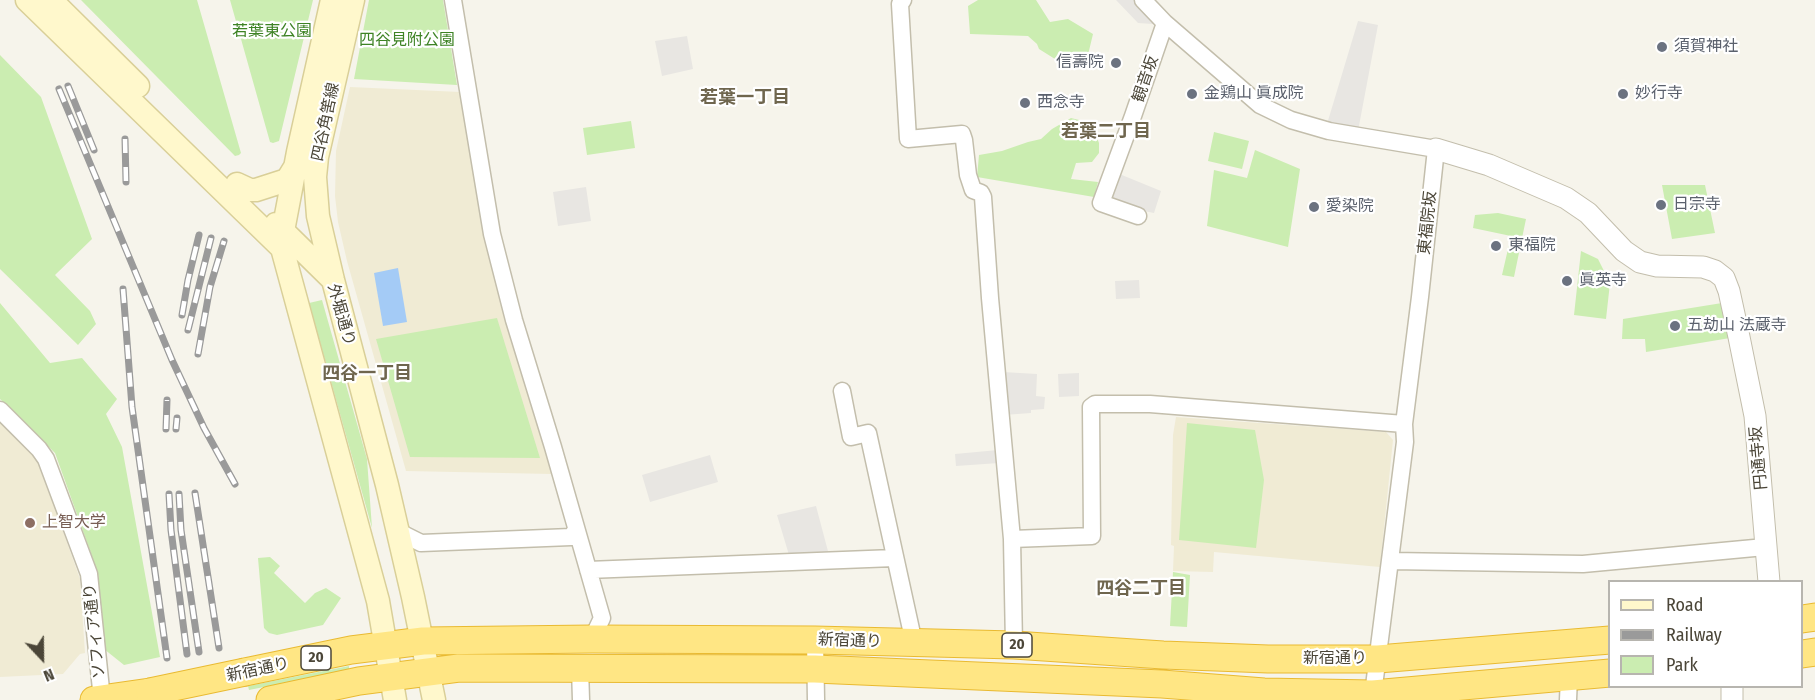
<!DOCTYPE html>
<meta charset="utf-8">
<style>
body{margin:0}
#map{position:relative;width:1815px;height:700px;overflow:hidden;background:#f6f4eb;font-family:"Fira Sans Condensed",sans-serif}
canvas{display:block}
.legend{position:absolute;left:1608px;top:580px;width:195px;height:108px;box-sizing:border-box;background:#fff;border:2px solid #b7b5af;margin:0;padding:8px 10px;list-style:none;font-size:18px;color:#4b4638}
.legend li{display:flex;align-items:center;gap:12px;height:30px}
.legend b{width:30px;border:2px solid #b7b5af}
.north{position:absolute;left:12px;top:628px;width:60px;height:60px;-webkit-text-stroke:4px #fff;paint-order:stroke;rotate:158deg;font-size:16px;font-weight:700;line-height:24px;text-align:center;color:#4b4638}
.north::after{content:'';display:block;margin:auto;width:21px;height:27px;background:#4b4638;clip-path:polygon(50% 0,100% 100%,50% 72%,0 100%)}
</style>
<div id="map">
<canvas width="1815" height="700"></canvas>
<ul class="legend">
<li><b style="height:8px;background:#fff8cc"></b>Road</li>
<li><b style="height:8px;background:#9a9a9a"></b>Railway</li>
<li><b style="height:16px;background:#cbedb1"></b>Park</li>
</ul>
<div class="north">N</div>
</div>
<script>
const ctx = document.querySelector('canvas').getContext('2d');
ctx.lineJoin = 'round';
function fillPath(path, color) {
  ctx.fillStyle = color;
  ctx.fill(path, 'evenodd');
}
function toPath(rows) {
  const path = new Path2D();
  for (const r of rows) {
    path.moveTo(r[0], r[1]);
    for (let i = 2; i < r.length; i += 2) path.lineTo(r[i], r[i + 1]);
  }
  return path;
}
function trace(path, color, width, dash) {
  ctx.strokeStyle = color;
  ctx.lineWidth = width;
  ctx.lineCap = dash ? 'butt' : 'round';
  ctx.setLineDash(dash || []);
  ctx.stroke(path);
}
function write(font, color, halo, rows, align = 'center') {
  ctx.font = font + ' "Fira Sans Condensed","Noto Sans JP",sans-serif';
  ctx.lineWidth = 4.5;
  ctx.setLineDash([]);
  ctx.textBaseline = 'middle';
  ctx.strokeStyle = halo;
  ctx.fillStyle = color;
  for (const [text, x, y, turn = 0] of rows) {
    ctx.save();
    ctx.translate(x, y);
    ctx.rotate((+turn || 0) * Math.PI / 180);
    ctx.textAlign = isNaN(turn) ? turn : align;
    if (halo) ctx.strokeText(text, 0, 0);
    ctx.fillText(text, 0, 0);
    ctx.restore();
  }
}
const education = toPath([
 [350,87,460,92,483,223,502,309,552,474,406,471,347,261,338,222,335,196,336,151],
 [1176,417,1386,432,1393,440,1380,567,1214,552,1213,572,1173,571,1174,546,1171,545,1173,435],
 [0,422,34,455,40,466,80,579,85,653,80,654,63,674,0,677]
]);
const green = toPath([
 [81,0,197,0,241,153,239,155,235,156],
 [230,0,313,0,279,141,273,143,270,142],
 [369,0,443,0,457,85,354,79],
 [978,0,1036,0,1050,22,1068,19,1093,34,1087,59,1080,63,1063,64,1039,49,1037,44,1028,36,970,34,968,6],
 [0,55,41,97,92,239,55,275,90,311,96,324,78,345,0,269],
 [1071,118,1091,123,1099,143,1099,153,1092,162,1076,163,1071,179,1098,182,1094,197,977,177,979,155,1002,151,1028,142,1041,139,1052,129],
 [631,121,635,148,587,155,583,128],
 [1214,132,1249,141,1242,169,1208,161],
 [1255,150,1300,169,1288,247,1207,226,1214,170,1247,178],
 [1662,185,1705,185,1715,233,1672,239],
 [1498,213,1526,219,1514,277,1502,275,1511,236,1473,228,1475,215],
 [1581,251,1598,259,1610,283,1606,319,1574,315],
 [322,300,367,459,372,528,309,303],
 [0,303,50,363,82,358,117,399,106,414,122,447,160,657,124,665,104,649,98,573,55,453,0,399],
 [1722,303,1730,338,1646,352,1645,339,1622,339,1623,319],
 [497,318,540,458,410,457,376,339],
 [1187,423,1255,430,1264,480,1256,548,1179,540],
 [270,557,280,566,274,573,305,603,315,593,326,588,341,598,323,625,277,635,269,633,264,628,258,558],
 [1173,572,1190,575,1187,627,1170,626],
 [349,666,349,670,249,690,248,686]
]);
const parking = toPath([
 [1116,0,1136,0,1153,16,1153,24,1138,23],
 [1358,21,1378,25,1358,131,1327,124],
 [687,36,693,69,662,76,655,41],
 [1117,173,1161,191,1154,213,1109,204],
 [586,187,591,221,558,226,553,192],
 [1139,280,1140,298,1116,299,1115,281],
 [1003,372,1037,374,1036,396,1045,397,1044,409,1031,410,1031,413,1004,415],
 [1079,373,1079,396,1059,397,1058,374],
 [998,450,999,463,956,466,955,454],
 [710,455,718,482,650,502,642,475],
 [816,506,829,555,789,555,777,515]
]);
const water = toPath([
 [398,268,407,322,383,326,374,273]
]);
const minor = toPath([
 [453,0,492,234,514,320,553,447,602,618,592,639],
 [903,0,900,4,908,139,962,134,964,140,968,175,973,190,981,193,983,197,990,298,1012,539],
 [1143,0,1165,23,1260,105,1291,120,1329,131,1436,149,1420,297,1404,424,1405,442,1373,694],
 [1138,216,1101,203,1133,116,1165,23],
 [842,391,851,437,868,433,914,643],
 [0,410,39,449,46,459,89,574,102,699],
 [397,531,421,543,571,537,576,530],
 [1391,561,1583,564,1765,547],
 [588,570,894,558],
 [815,640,816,700],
 [1014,645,1012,539,1092,536,1091,407,1095,404,1150,404,1404,424],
 [580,668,581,700],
 [1568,700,1569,677]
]);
const tertiary = toPath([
 [1436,149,1489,165,1566,198,1588,213,1624,251,1640,262,1657,266,1703,267,1715,271,1724,278,1729,291,1739,337,1755,416,1769,582],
 [1732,686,1732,700]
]);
const secondary = toPath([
 [27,0,282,248,378,601,395,700],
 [51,0,138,86],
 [353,0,317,157,315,177,318,216,333,280,387,485,413,597,434,700],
 [237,184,250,190,256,190,287,180,295,167],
 [276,224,332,279],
 [283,240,283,231,298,152,332,0]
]);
const trunk = toPath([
 [1802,619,1815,617],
 [1802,654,1815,652],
 [245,672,351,650,423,641,592,639,815,640,1014,645,1163,655,1268,659,1378,659,1610,640],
 [94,700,150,692],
 [270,700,359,681,459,668,815,669,1162,684,1264,692,1373,694,1610,673]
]);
const rail = toPath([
 [68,86,94,150],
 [59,89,172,360,204,428,235,484],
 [125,139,126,182],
 [123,289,132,407,167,658],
 [182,315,188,280,199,235],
 [188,330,211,238],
 [198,354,210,287,224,241],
 [166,429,167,400],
 [176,429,177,418],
 [195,493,219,648],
 [169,494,171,530,187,654],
 [179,494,181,530,199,652]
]);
const trunkBridge = toPath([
 [150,692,245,672]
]);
const markers = [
 [1662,47,6,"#6b7280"],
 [1116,63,6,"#6b7280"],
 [1192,94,6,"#6b7280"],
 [1623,94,6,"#6b7280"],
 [1025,103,6,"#6b7280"],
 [1661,205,6,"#6b7280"],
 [1314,207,6,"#6b7280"],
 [1496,246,6,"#6b7280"],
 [1567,281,6,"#6b7280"],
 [1675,326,6,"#6b7280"],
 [30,523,6,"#8d6e63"]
];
const shields = [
 [1017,645,30],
 [316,658,30]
];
const shieldNames = [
 ["20",1017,645],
 ["20",316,658]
];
const parkNames = [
 ["若葉東公園",272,32],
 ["四谷見附公園",407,41]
];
const worshipNames = [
 ["須賀神社",1674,47],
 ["信壽院",1104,63,"right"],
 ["金鶏山 眞成院",1204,94],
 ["妙行寺",1635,94],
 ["西念寺",1037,103],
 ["日宗寺",1673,205],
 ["愛染院",1326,207],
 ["東福院",1508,246],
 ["眞英寺",1579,281],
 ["五劫山 法蔵寺",1687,326]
];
const streetNames = [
 ["観音坂",1146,79,-71],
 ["四谷角筈線",326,122,-78],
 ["東福院坂",1428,223,-84],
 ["外堀通り",341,315,74],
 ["円通寺坂",1759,458,-95],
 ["ソフィア通り",95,631,-96],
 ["新宿通り",850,641,2],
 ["新宿通り",1335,659],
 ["新宿通り",258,670,-12]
];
const educationNames = [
 ["上智大学",42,523]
];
const neighbourhoodNames = [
 ["若葉一丁目",745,98],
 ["若葉二丁目",1106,132],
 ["四谷一丁目",367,374],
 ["四谷二丁目",1141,589]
];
fillPath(education, '#f0ebd4');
fillPath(green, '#cbedb1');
fillPath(parking, '#e8e6e2');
fillPath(water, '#a4cbf6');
trace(minor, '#c3beac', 19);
trace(tertiary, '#c3beac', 23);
trace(secondary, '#d9cf98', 25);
trace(trunk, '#e9ba32', 29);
trace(minor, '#fff', 16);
trace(tertiary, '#fff', 21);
trace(secondary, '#fff8cc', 22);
trace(trunk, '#ffe684', 27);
trace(rail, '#9a9a9a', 7);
trace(rail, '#fff', 4.5, [14]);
trace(trunkBridge, '#e9ba32', 29, []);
trace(trunkBridge, '#ffe684', 27);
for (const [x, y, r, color] of markers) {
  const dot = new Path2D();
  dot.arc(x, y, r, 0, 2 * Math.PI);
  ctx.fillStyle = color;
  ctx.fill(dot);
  trace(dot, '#fff', 2);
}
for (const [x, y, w] of shields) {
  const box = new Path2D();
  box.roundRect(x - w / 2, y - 12, w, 24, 4.5);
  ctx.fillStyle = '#fff';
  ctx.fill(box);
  trace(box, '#4b4638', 1.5);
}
write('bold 15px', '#4b4638', null, shieldNames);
write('16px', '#3e8325', '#fff', parkNames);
write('16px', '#5b616d', '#fff', worshipNames, 'left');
write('16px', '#4b4638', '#fff', streetNames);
write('16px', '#785e54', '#fff', educationNames, 'left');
write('bold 18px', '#6f664e', '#fff', neighbourhoodNames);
</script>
